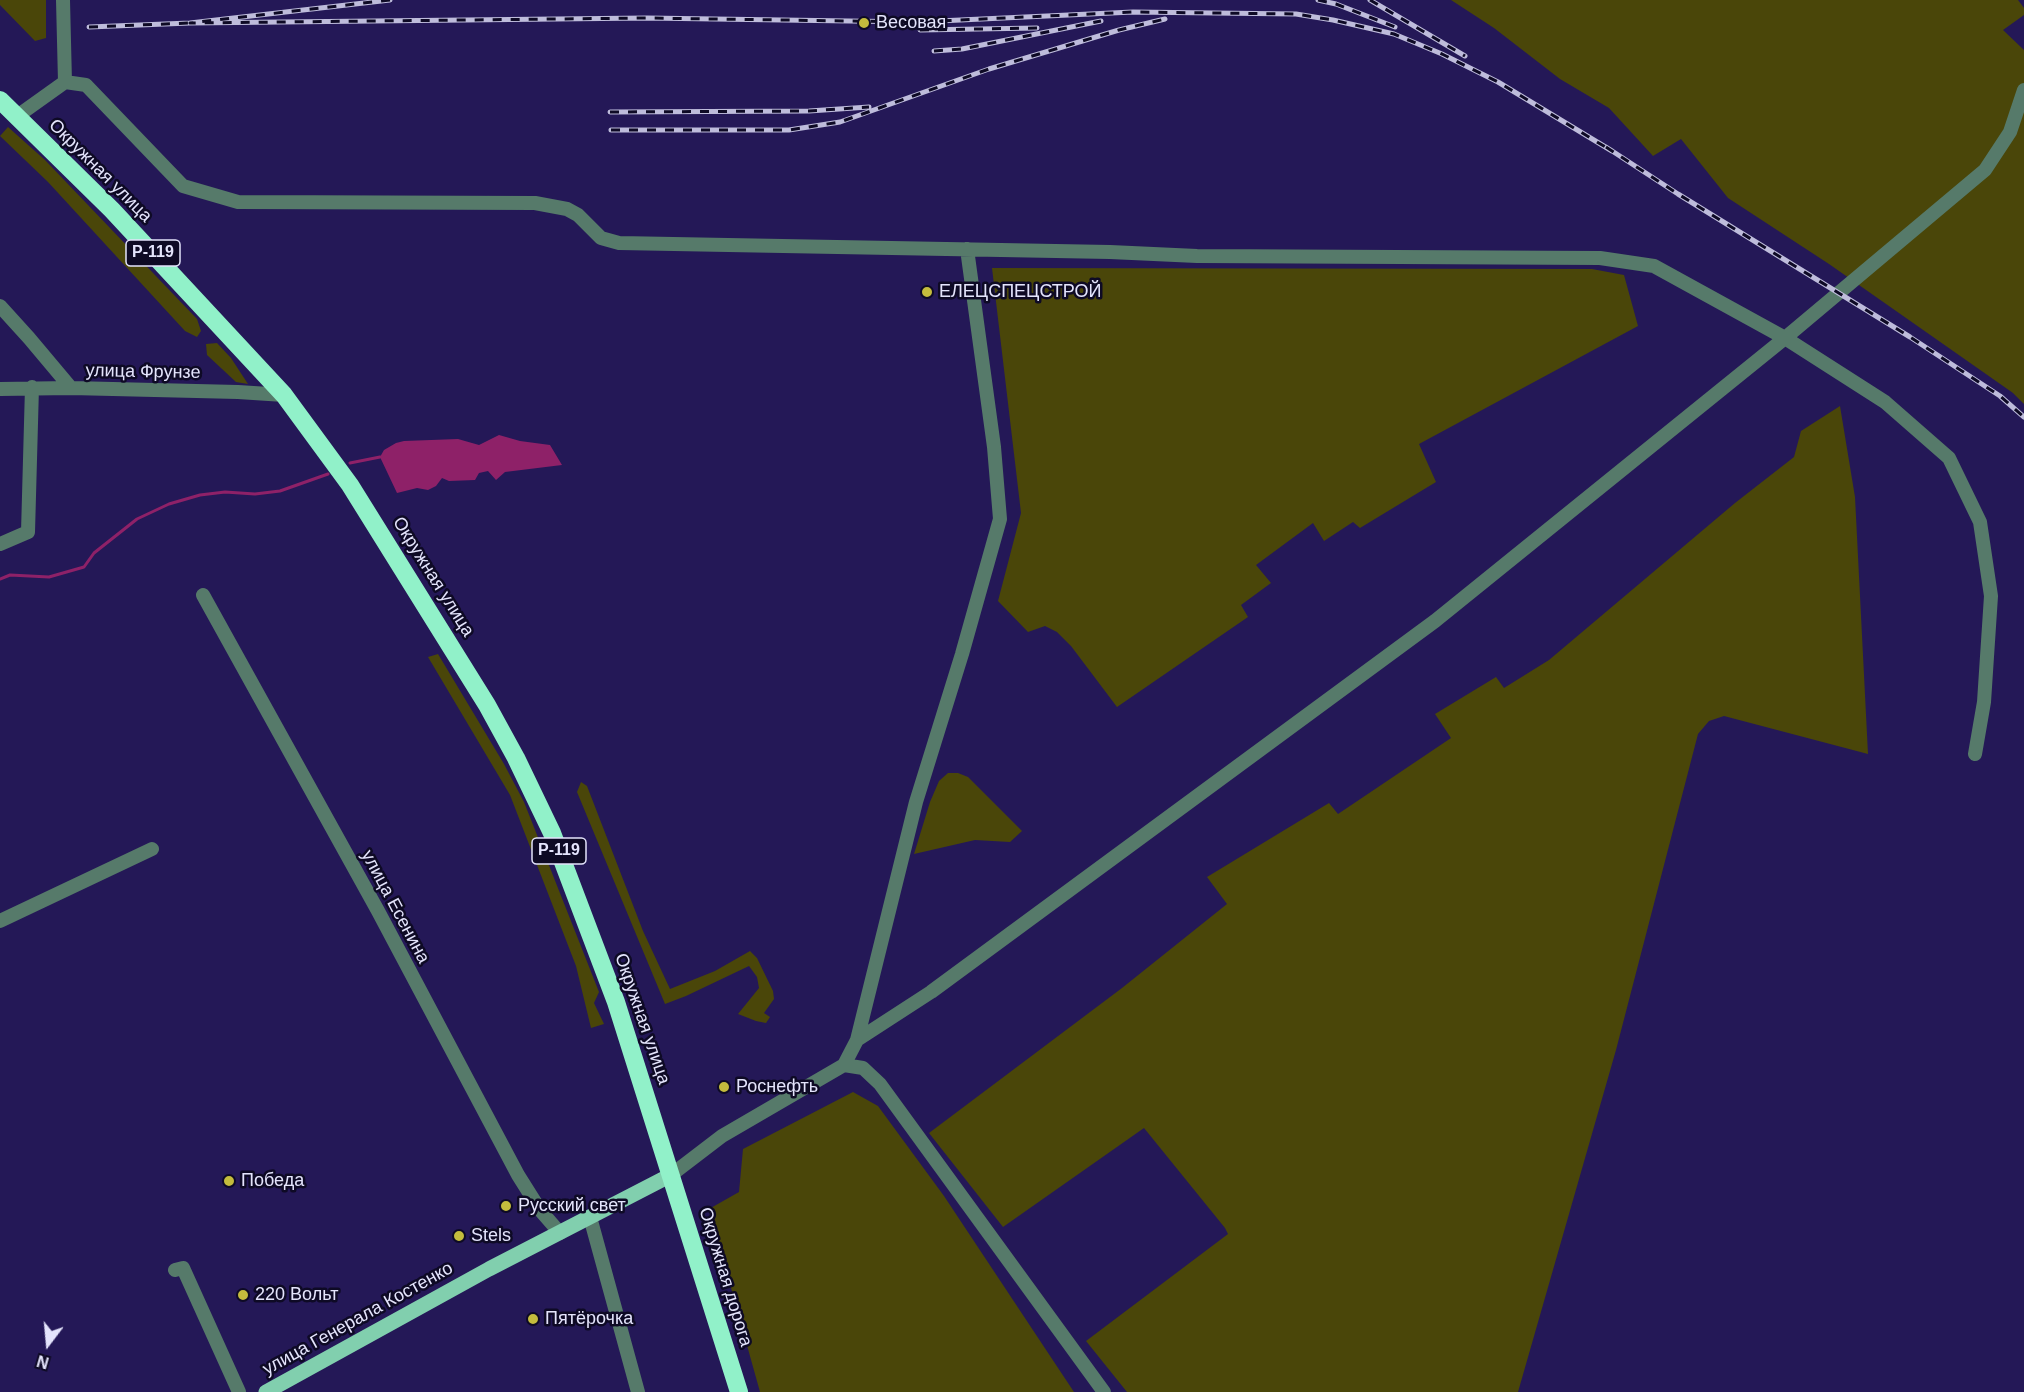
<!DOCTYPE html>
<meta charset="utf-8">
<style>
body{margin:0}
#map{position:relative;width:2024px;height:1392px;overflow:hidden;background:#241857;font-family:Arial,sans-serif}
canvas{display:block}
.north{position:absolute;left:18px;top:1314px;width:60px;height:60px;-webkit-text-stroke:4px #0e0a25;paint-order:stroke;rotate:196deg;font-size:16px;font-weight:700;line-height:24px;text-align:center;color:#e4e4fc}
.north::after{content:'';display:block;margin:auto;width:21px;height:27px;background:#e4e4fc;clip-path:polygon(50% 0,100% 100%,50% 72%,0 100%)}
</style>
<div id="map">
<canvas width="2024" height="1392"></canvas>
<div class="north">N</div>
</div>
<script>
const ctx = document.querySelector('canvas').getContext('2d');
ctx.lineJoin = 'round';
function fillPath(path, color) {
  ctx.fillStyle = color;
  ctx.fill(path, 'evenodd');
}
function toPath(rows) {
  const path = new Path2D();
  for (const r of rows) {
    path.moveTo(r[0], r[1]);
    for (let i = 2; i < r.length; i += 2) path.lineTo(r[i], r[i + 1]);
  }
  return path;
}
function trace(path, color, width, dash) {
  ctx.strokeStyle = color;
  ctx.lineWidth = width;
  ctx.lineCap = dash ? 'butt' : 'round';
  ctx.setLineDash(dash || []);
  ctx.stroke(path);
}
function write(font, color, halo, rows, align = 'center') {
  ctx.font = font + ' Arial,sans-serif';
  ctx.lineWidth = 5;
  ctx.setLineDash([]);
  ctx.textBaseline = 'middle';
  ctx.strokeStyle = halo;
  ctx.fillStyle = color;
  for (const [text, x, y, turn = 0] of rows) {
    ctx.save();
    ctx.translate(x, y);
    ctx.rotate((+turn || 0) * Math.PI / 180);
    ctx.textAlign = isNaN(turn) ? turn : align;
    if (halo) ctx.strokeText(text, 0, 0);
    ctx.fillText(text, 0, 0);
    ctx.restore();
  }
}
const green = toPath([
 [0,0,46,0,46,38,35,41,0,5],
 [1451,0,2018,0,2024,8,2024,15,2003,30,2024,50,2024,404,2013,393,1829,264,1728,198,1681,139,1653,156,1609,108,1560,79,1494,28],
 [8,127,45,160,197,319,201,331,197,337,185,331,48,182,0,136],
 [992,268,1592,269,1624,275,1638,326,1419,444,1436,482,1360,528,1353,522,1324,541,1313,523,1256,565,1271,583,1241,605,1248,617,1117,707,1071,646,1057,632,1045,626,1028,632,998,601,1021,513],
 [217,343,231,358,248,384,236,382,207,355,206,344],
 [1840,406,1855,497,1868,754,1724,716,1709,721,1698,734,1616,1050,1518,1392,1127,1392,1086,1341,1228,1234,1225,1228,1144,1128,1003,1227,929,1133,1122,988,1227,904,1207,877,1329,803,1338,814,1451,738,1435,714,1496,677,1504,688,1549,660,1735,503,1794,457,1801,431],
 [438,654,504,764,524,802,599,992,594,1003,604,1024,591,1028,576,966,510,795,428,657],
 [948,773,958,773,968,777,1022,831,1010,842,975,840,914,854,930,802,939,781],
 [581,782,587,786,643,931,670,989,715,971,750,951,757,958,773,991,774,999,764,1013,770,1017,766,1023,756,1021,738,1014,759,988,757,977,749,966,686,996,665,1004,577,792],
 [853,1092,878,1106,944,1196,1074,1392,760,1392,709,1209,739,1192,743,1149]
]);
const water = toPath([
 [499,435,520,441,550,445,562,465,505,472,496,480,488,471,479,473,475,480,449,481,442,478,436,486,428,490,417,488,397,493,380,457,384,450,396,443,404,441,458,439,479,445]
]);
const stream = toPath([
 [350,463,380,457],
 [0,579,10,575,49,577,84,567,94,553,137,519,169,504,200,495,225,492,255,494,280,491,328,474]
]);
const minor = toPath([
 [65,82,86,85,183,186,238,202,535,203,567,209,578,215,601,238,619,243,1110,252,1197,256,1600,258,1654,266,1785,338,1885,402,1949,458,1980,522,1991,596,1984,702,1975,754],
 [16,117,65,82,63,0],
 [0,306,29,338,71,388],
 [0,389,71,388,238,392,284,395],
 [0,544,28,532,32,387],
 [203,595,378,911,518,1175,540,1210,560,1233],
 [0,921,152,849],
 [857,1040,931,992,1435,621,1785,338,1985,170,2010,132,2024,90],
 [844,1065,857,1040,916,802,962,654,1000,519,994,447,967,249],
 [844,1065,863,1068,880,1084,1104,1392],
 [671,1175,722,1136,844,1065],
 [590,1217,638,1392],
 [175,1270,183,1268,239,1392]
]);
const major = toPath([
 [266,1392,489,1269,671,1175]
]);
const highway = toPath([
 [0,100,112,210,284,395,350,485,487,705,516,758,552,833,616,1002,739,1392]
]);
const rail = toPath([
 [390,0,190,23,647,18,917,22,1133,12,1296,14,1333,20,1394,34,1442,54,1498,82,1612,151],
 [1318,0,1336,4,1395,27],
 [1370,0,1465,56],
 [89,27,190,23],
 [920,30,1037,28],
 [934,51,962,49,1101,21],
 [610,112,809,111,869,107],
 [611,130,789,130,840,122,989,69,1119,30,1165,19],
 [1606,147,1678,194,1910,337,2000,396,2024,417]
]);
const markers = [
 [864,23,6,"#c4bc3d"],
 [927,292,6,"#c4bc3d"],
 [724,1087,6,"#c4bc3d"],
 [229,1181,6,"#c4bc3d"],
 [506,1206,6,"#c4bc3d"],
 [459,1236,6,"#c4bc3d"],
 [243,1295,6,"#c4bc3d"],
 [533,1319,6,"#c4bc3d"]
];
const shields = [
 [153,253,54],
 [559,851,54]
];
const shieldNames = [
 ["Р-119",153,253],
 ["Р-119",559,851]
];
const poiNames = [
 ["Весовая",876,23],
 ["ЕЛЕЦСПЕЦСТРОЙ",939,292],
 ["Роснефть",736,1087],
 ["Победа",241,1181],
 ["Русский свет",518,1206],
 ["Stels",471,1236],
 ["220 Вольт",255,1295],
 ["Пятёрочка",545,1319]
];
const streetNames = [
 ["Окружная улица",100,171,45],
 ["улица Фрунзе",143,372,1],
 ["Окружная улица",433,577,58],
 ["улица Есенина",395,907,62],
 ["Окружная улица",642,1019,71],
 ["Окружная дорога",725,1277,73],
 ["улица Генерала Костенко",358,1319,-29]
];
fillPath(green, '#4a4609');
fillPath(water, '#8e2168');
trace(stream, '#8e2168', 3);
trace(minor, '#567a6a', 14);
trace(major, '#81cfae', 15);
trace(highway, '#91f1c9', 18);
trace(rail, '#bebcdb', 5);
trace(rail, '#0e0a25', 3, [9]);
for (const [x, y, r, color] of markers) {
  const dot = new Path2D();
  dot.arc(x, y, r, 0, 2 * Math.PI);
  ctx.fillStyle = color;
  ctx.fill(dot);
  trace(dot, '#0e0a25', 2);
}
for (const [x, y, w] of shields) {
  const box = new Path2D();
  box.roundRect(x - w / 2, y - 13, w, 26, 4.5);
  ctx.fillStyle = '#0e0a25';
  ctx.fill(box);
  trace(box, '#e4e4fc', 1.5);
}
write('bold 16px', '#e4e4fc', null, shieldNames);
write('18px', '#e4e4fc', '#0e0a25', poiNames, 'left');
write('18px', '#e4e4fc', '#0e0a25', streetNames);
</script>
